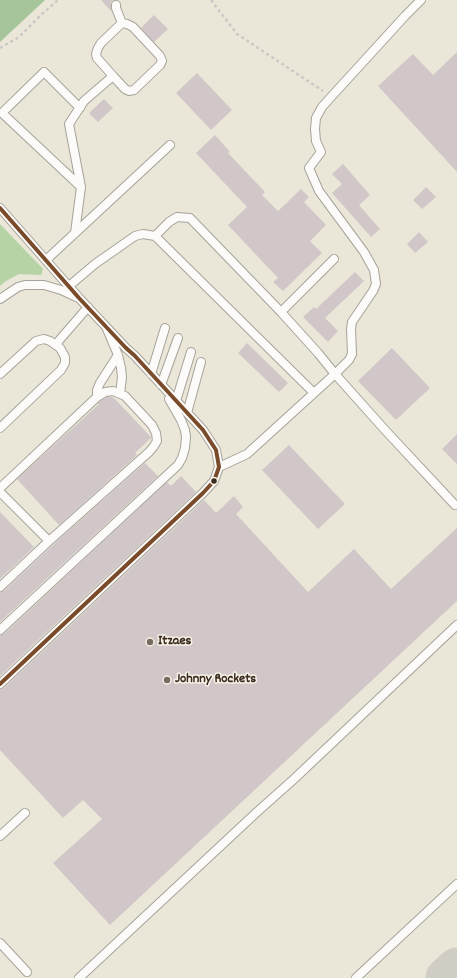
<!DOCTYPE html>
<style>
body{margin:0}
canvas{display:block;background:#eae6d8}
</style>
<canvas width="457" height="978"></canvas>
<script>
const ctx = document.querySelector('canvas').getContext('2d');
ctx.lineJoin = 'round';
function fillPath(path, color) {
  ctx.fillStyle = color;
  ctx.fill(path, 'evenodd');
}
function toPath(rows) {
  const path = new Path2D();
  for (const r of rows) {
    path.moveTo(r[0], r[1]);
    for (let i = 2; i < r.length; i += 2) path.lineTo(r[i], r[i + 1]);
  }
  return path;
}
function trace(path, color, width, dash) {
  ctx.strokeStyle = color;
  ctx.lineWidth = width;
  ctx.lineCap = dash ? 'butt' : 'round';
  ctx.setLineDash(dash || []);
  ctx.stroke(path);
}
function write(font, color, halo, rows, align = 'center') {
  ctx.font = font + ' Dekko,sans-serif';
  ctx.lineWidth = 3;
  ctx.setLineDash([]);
  ctx.textBaseline = 'middle';
  ctx.strokeStyle = halo;
  ctx.fillStyle = color;
  for (const [text, x, y, turn = 0] of rows) {
    ctx.save();
    ctx.translate(x, y);
    ctx.rotate((+turn || 0) * Math.PI / 180);
    ctx.textAlign = isNaN(turn) ? turn : align;
    if (halo) ctx.strokeText(text, 0, 0);
    ctx.fillText(text, 0, 0);
    ctx.restore();
  }
}
const green = toPath([
 [0,224,43,269,41,275,19,274,6,281,0,286]
]);
const forest = toPath([
 [0,0,45,0,0,42]
]);
const taxiway = toPath([
 [446,978,457,968]
]);
const building = toPath([
 [101,0,114,0,111,2,111,5,112,12],
 [154,15,168,29,154,42,141,28],
 [457,52,457,172,378,86,413,54,433,75],
 [197,73,232,110,211,130,176,93],
 [104,99,113,108,98,122,89,113],
 [215,135,230,152,228,153,265,192,262,195,278,211,301,189,309,197,304,202,326,225,310,241,322,253,283,291,273,282,278,278,228,225,247,207,196,153],
 [343,164,370,195,359,205,380,229,371,237,332,193,342,184,332,174],
 [426,187,436,197,422,209,413,200],
 [419,232,428,242,415,253,407,244],
 [355,272,364,281,325,318,338,331,328,342,303,317,314,307,316,309],
 [247,343,288,383,279,392,238,353],
 [392,348,430,388,396,420,358,381],
 [107,397,112,397,114,398,151,437,151,438,135,453,137,455,59,525,17,479,99,404,98,404,100,401],
 [457,434,457,464,442,449],
 [289,445,345,504,318,529,262,470],
 [145,463,158,476,0,622,0,592,4,591,66,533],
 [181,476,196,492,0,676,0,635,4,634,167,482,171,486],
 [234,496,243,507,236,514,308,592,354,549,391,589,457,528,457,601,110,925,53,863,102,819,83,800,63,818,0,750,0,689,4,688,204,500,216,513],
 [0,512,34,547,0,579]
]);
const path = toPath([
 [211,0,237,34,323,91],
 [0,48,19,37,41,15,58,0]
]);
const service = toPath([
 [116,5,116,8,122,23],
 [80,108,44,72,2,113,81,187],
 [0,208,79,298,126,348,135,356,203,430,216,450,219,467,214,481,203,493,0,684],
 [75,233,81,187,69,124,84,101,113,76,97,58,96,54,98,48,101,43,122,23,127,24,133,27,160,56,162,61,160,65,134,90,129,91,125,89,113,76],
 [46,260,170,145],
 [69,286,95,264,135,236,143,234,155,236],
 [0,299,18,287,25,285,44,285,61,290,76,297],
 [281,312,334,259],
 [107,329,118,355,121,368,122,377,120,394],
 [56,344,88,307],
 [0,374,36,341,44,339,50,341,60,348,65,357,65,363,61,370,0,428],
 [151,374,165,328],
 [161,385,178,338],
 [314,393,155,236,169,222,177,217,190,218,281,312,318,353,335,374,349,360,352,354,351,329,352,322,373,291,376,284,374,270,364,252,319,191,309,168,321,152,316,141,315,129,316,118,322,107,331,97,405,16,421,0],
 [97,397,97,390,100,383,118,355],
 [176,401,191,352],
 [187,413,201,362],
 [219,467,247,454,335,374,385,430,455,505],
 [0,488,97,397,105,392,113,391,125,396,152,425,156,433,157,441,154,446,149,452,49,541,0,587],
 [0,492,49,541],
 [0,630,178,465,182,458,185,448,186,437,185,430,181,420,169,399],
 [0,836,25,813],
 [0,943,27,972],
 [79,978,257,812,294,779,457,625],
 [356,978,457,884]
]);
const bus1 = toPath([
 [0,208,79,298,126,348,135,356,203,430,216,450,219,467,214,481,203,493,0,684]
]);
const markers = [
 [214,481,3.5,"#3b2a1e"],
 [150,642,4,"#786c5f"],
 [167,680,4,"#786c5f"]
];
const poiNames = [
 ["Itzaes",158,642],
 ["Johnny Rockets",175,680]
];
fillPath(green, '#b5d3a4');
fillPath(forest, '#a6c59b');
trace(taxiway, '#d0cdc4', 41);
fillPath(building, '#d1c7c8');
trace(service, '#a7a39a', 10);
trace(path, '#cbc9c5', 2.5, [3, 3]);
trace(service, '#fcfbf9', 8);
trace(bus1, '#7a4b2a', 4);
for (const [x, y, r, color] of markers) {
  const dot = new Path2D();
  dot.arc(x, y, r, 0, 2 * Math.PI);
  ctx.fillStyle = color;
  ctx.fill(dot);
  trace(dot, '#f7f3e8', 1.5);
}
write('bold 14px', '#3b2a1e', '#f7f3e8', poiNames, 'left');
</script>
